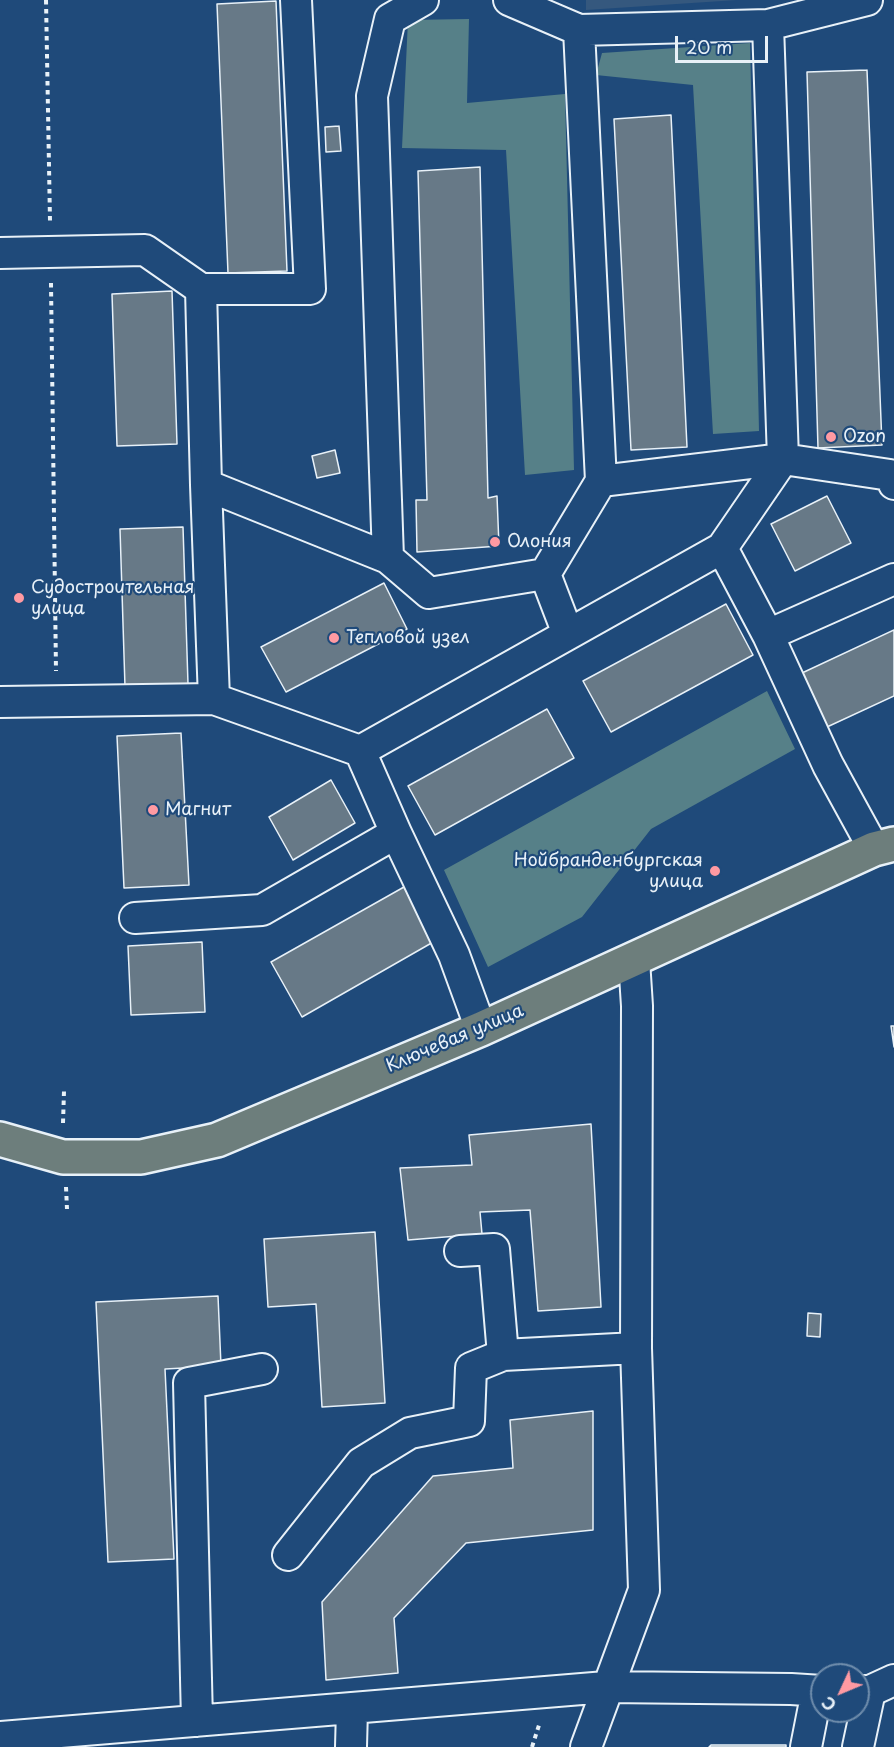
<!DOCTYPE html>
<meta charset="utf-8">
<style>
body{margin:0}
#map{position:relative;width:894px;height:1747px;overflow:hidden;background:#1f4a7a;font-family:"Playpen Sans",sans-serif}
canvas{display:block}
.north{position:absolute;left:810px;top:1663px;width:60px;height:60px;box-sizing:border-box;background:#1f4a7a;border:2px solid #6f8dac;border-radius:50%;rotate:226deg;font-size:16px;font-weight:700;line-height:24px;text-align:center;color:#e8f1f8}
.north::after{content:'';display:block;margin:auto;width:21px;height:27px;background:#ff9aa2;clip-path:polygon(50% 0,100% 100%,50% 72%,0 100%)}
.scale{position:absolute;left:675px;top:36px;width:93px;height:27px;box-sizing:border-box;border:3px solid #e8f1f8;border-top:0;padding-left:8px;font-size:18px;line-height:21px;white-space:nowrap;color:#e8f1f8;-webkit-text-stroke:4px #1f4a7a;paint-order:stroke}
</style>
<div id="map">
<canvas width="894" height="1747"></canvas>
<div class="north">С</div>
<div class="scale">20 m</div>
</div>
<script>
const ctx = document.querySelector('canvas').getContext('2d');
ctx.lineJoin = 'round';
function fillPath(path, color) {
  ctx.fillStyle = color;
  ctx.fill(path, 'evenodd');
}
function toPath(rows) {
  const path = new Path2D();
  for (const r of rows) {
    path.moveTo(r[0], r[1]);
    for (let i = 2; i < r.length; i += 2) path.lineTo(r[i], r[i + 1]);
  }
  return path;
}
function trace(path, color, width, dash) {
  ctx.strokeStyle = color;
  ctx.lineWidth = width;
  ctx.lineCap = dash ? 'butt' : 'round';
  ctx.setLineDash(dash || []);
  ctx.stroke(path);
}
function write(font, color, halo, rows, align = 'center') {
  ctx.font = font + ' "Playpen Sans",sans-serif';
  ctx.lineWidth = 4.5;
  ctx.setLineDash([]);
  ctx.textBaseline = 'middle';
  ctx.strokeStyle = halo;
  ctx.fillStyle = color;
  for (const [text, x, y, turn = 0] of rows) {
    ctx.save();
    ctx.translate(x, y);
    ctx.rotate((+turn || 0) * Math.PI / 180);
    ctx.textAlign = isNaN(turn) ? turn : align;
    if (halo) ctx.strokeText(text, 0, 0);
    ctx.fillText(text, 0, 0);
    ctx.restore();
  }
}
const built = toPath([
 [586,0,737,0,586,10]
]);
const green = toPath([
 [469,19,467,103,565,94,574,470,525,475,506,150,402,148,408,20],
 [750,43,759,431,713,434,693,85,596,75,602,53],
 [767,691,795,749,651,829,582,917,488,967,444,870]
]);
const building = toPath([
 [276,1,287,271,228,273,217,4,276,1],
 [867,70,882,445,818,448,807,72,867,70],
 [671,115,687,447,631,450,614,119,671,115],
 [339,126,341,151,326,152,325,127,339,126],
 [480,167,488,498,497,496,499,546,417,552,416,500,427,500,418,171,480,167],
 [172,291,177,444,117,446,112,294,172,291],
 [335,450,340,473,317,478,312,456,335,450],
 [827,496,851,543,795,571,771,524,827,496],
 [183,527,188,684,125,687,120,529,183,527],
 [384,583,407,629,286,692,261,647,384,583],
 [726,604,753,655,611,732,583,681,726,604],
 [894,630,894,696,827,727,802,673,894,630],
 [547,709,574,758,435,835,408,786,547,709],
 [181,733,189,885,124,888,117,736,181,733],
 [331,780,355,823,293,860,269,817,331,780],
 [404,887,435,941,302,1017,271,962,404,887],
 [202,942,205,1012,131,1015,128,946,202,942],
 [891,1026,894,1026,894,1047,891,1026],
 [591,1124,601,1307,538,1311,530,1210,480,1212,482,1234,408,1240,400,1168,472,1165,469,1135,591,1124],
 [375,1232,385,1403,322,1407,316,1304,268,1307,264,1239,375,1232],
 [218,1296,221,1366,165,1369,174,1559,108,1562,96,1302,218,1296],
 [808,1313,821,1314,820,1337,807,1336,808,1313],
 [593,1411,593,1530,466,1543,394,1618,398,1673,326,1680,322,1602,433,1476,513,1468,510,1420,593,1411],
 [711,1745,786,1745,786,1747,709,1747,711,1745]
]);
const path = toPath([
 [46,0,50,221],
 [51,283,56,671],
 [63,1123,64,1091],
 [66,1187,67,1209],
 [532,1747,540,1722]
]);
const minor = toPath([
 [296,0,310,289,201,289,206,485,388,558,429,593,545,574,568,634],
 [509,0,579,30,768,25],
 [579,30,601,481],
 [0,253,145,250,201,289],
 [206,485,214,699],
 [722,548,783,459,768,25,867,0],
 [388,558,372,96,390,19,423,0],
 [545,574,601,481,783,459,890,475,894,484],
 [768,635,894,579],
 [0,702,214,699,360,751,722,548,768,635,828,765,874,849],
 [396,833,454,955,481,1029],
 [135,918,262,910,396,833,360,751],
 [503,1355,636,1348],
 [288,1555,361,1463,410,1433,469,1421,471,1368,503,1355,494,1249,460,1251],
 [858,1691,870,1691,894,1680],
 [197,1721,189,1383,262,1369],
 [0,1737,606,1687,791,1689,822,1691],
 [351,1747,352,1709],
 [586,1747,644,1590,636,1348,637,1006,634,960],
 [806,1747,817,1691],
 [858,1747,870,1691]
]);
const major = toPath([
 [0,1139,63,1157,141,1157,217,1140,481,1029,874,849,894,844]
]);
const markers = [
 [831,437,6,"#ff9aa2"],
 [495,542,6,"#ff9aa2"],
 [19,598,6,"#ff9aa2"],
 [334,638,6,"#ff9aa2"],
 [153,810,6,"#ff9aa2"],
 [715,871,6,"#ff9aa2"]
];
const poiNames = [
 ["Ozon",843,437],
 ["Олония",507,542],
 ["Судостроительная",31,588],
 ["улица",31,609],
 ["Тепловой узел",346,638],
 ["Магнит",165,810],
 ["Нойбранденбургская",703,861,"right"],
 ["улица",703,882,"right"]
];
const streetNames = [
 ["Ключевая улица",455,1039,-23]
];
fillPath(built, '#35587e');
fillPath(green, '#568088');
fillPath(building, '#677987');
trace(building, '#e8f1f8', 1.5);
trace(minor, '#e8f1f8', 34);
trace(major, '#e8f1f8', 38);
trace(path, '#e8f1f8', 4, [4.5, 4.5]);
trace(minor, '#1f4a7a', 30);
trace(major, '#6d7e7c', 33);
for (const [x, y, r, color] of markers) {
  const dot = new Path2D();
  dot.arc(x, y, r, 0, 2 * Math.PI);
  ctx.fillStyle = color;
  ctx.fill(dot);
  trace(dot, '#1f4a7a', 2);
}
write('18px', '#e8f1f8', '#1f4a7a', poiNames, 'left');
write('18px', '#e8f1f8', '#1f4a7a', streetNames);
</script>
